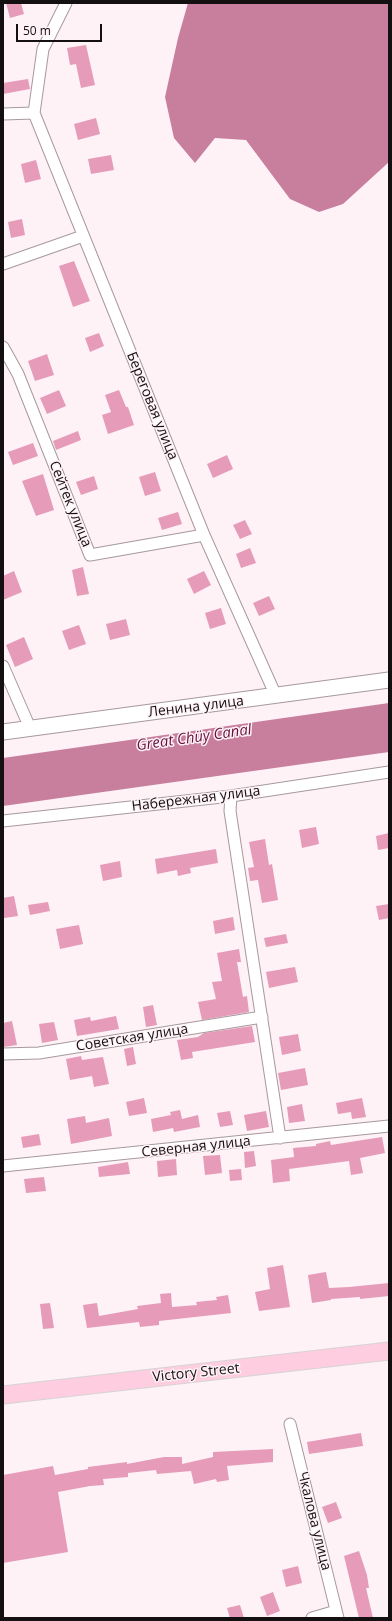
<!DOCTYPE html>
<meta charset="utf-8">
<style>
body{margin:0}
#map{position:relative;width:392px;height:1621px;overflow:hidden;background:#fef2f6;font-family:"Open Sans",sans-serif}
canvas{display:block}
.frame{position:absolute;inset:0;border:4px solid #140f11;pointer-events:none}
.scale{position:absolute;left:16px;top:24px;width:86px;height:18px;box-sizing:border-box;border:2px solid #140f11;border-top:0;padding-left:5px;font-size:12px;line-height:14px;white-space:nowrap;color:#140f11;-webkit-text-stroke:3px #fef2f6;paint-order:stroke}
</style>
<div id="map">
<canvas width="392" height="1621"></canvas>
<div class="frame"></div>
<div class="scale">50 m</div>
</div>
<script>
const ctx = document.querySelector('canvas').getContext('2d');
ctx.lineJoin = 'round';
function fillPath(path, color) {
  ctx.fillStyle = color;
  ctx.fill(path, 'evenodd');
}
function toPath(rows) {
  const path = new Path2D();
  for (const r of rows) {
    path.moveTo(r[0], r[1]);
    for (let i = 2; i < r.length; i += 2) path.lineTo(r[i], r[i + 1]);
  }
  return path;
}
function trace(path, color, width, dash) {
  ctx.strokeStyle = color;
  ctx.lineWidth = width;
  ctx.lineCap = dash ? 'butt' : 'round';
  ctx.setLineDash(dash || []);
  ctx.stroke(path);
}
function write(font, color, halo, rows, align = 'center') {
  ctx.font = font + ' "Open Sans",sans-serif';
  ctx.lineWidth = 3;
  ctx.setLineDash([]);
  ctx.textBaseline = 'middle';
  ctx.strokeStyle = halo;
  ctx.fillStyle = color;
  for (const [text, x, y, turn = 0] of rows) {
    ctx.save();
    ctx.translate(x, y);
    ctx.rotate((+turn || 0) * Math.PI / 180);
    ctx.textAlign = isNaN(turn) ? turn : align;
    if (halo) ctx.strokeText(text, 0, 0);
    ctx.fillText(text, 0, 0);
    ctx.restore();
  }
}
const water = toPath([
 [188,3,389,3,389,162,343,204,319,212,290,199,246,140,215,138,195,163,174,138,165,97,178,38],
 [389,703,389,752,3,806,3,758]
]);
const building = toPath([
 [6,3,21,3,24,14,10,18],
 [86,45,95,85,81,88,76,64,70,65,67,48],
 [28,79,30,89,3,94,3,83],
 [96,118,100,134,78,140,74,124],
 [111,155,114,170,91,174,88,159],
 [36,160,41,179,25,183,21,164],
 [22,219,25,235,11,238,8,222],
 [74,261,90,301,73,307,59,266],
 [99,333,104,346,90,352,85,338],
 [47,354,54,375,35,381,28,361],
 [59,390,66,406,47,414,40,398],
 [119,390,126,407,128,407,134,425,108,434,102,415,111,412,105,395],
 [78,431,81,440,56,450,53,441],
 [33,443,38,456,13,465,8,452],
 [227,455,233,469,213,478,207,464],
 [155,472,161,491,145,496,139,477],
 [43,474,54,510,36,516,22,481],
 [94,476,98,489,81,495,76,482],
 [178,512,182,524,162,530,158,518],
 [245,520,252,534,240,539,233,525],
 [250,548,256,563,241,568,236,554],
 [83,567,89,594,77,596,72,570],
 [14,571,22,592,3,600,3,576],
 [204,571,211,585,194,594,187,579],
 [269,596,275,609,259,616,253,603],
 [221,608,226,624,210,629,205,613],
 [126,619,130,635,110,640,106,624],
 [79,625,86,644,69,650,62,631],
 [24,637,33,659,15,667,6,645],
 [316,827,319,844,302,848,299,830],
 [389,833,389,848,378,850,376,836],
 [265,839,269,865,272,864,278,900,262,903,258,880,250,881,248,868,254,867,249,842],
 [216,849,218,863,190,868,191,873,178,876,177,870,157,874,155,859],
 [120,861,122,877,103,881,100,865],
 [14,896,18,916,4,918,3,898],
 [48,902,50,911,30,915,28,905],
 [389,904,389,918,379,920,376,906],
 [233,917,235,930,215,934,213,921],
 [79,925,83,944,60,949,56,929],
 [286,934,288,943,266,947,264,938],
 [239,949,241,962,237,962,243,997,247,996,249,1012,202,1020,198,1002,216,999,212,982,222,981,217,953],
 [295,967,298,982,269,988,266,972],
 [153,1005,157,1025,146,1027,143,1007],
 [116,1016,119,1029,77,1036,74,1020,90,1017,91,1021],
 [12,1021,17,1045,3,1047,3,1023],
 [54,1022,58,1040,42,1043,39,1024],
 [252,1026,255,1042,192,1052,193,1058,181,1060,177,1040,198,1037,204,1033],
 [298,1034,301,1051,282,1055,279,1037],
 [133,1047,136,1064,127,1066,124,1049],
 [81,1056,82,1060,103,1057,109,1084,94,1087,92,1076,70,1080,66,1059],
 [305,1068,308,1085,281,1090,278,1073],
 [144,1098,147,1113,129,1116,126,1102],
 [362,1098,366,1117,352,1119,351,1112,338,1114,336,1103],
 [302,1104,305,1121,289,1123,287,1107],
 [180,1110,182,1119,198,1115,200,1127,174,1132,173,1128,153,1132,151,1119,171,1115,170,1112],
 [230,1111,233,1125,220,1127,217,1113],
 [266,1111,269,1127,247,1131,244,1115],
 [85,1116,86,1123,109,1118,112,1136,71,1144,67,1119],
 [39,1134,41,1145,23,1148,21,1137],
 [382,1137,385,1153,360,1158,363,1173,351,1175,349,1161,289,1169,290,1181,273,1183,271,1160,294,1157,293,1148,316,1146,316,1144,330,1141,331,1145],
 [254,1151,256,1166,245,1168,244,1152],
 [220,1155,222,1173,205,1175,203,1156],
 [176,1159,177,1175,158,1177,157,1161],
 [128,1162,130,1174,99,1177,98,1167],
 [241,1169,242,1180,230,1181,229,1170],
 [44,1177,46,1191,26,1193,24,1179],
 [283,1265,290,1307,259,1311,255,1292,270,1289,267,1268],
 [326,1272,329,1288,349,1287,389,1283,389,1296,360,1299,360,1297,331,1299,331,1300,312,1303,308,1275],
 [171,1293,172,1307,197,1305,196,1302,217,1300,216,1297,228,1295,231,1313,159,1321,159,1325,140,1327,139,1322,87,1328,83,1305,97,1303,99,1316,138,1309,137,1306,161,1303,160,1294],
 [50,1303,54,1328,43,1329,40,1304],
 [361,1433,363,1446,309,1454,307,1442],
 [273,1449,273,1462,227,1466,229,1480,217,1482,216,1479,194,1484,191,1471,157,1474,156,1470,128,1473,128,1477,103,1479,104,1485,90,1486,58,1492,68,1552,3,1563,3,1475,53,1466,55,1475,88,1469,88,1467,127,1462,127,1464,164,1457,182,1457,182,1464,213,1457,213,1452],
 [336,1502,342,1518,328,1523,322,1507],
 [359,1551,367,1575,369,1588,366,1588,373,1618,359,1618,344,1556],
 [298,1566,302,1583,286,1587,282,1570],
 [273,1592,280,1611,267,1616,260,1597],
 [240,1605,244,1618,230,1618,227,1608]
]);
const street = toPath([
 [66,3,43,49,34,113,204,535,276,696],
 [3,114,34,113],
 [3,264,83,236],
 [3,347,18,374,90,555,204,535],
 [3,666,30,728],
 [231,796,230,811,280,1138],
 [3,821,231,796,389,772],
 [3,1054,39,1053,262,1017],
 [3,1166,389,1126],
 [290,1424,338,1618],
 [312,1618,336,1611]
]);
const secondary = toPath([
 [3,732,389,680]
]);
const primary = toPath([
 [3,1395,389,1351]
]);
const streetNames = [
 ["Береговая улица",152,406,68],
 ["Сейтек улица",70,504,68],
 ["Ленина улица",196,707,-7],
 ["Набережная улица",196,799,-7],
 ["Советская улица",132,1038,-9],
 ["Северная улица",196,1147,-6],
 ["Victory Street",196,1373,-6],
 ["Чкалова улица",314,1521,76]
];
const waterNames = [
 ["Great Chüy Canal",194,738,-8]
];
fillPath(water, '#c87f9d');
fillPath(building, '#e69bb9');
trace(street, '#a7999e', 13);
trace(secondary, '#a7999e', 17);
trace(primary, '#d5d4d4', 19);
trace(street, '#fff', 11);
trace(secondary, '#fff', 15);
trace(primary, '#fecde0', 17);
write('14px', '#140f11', '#fef2f6', streetNames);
write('italic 15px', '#68113f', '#fef2f6', waterNames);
</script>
